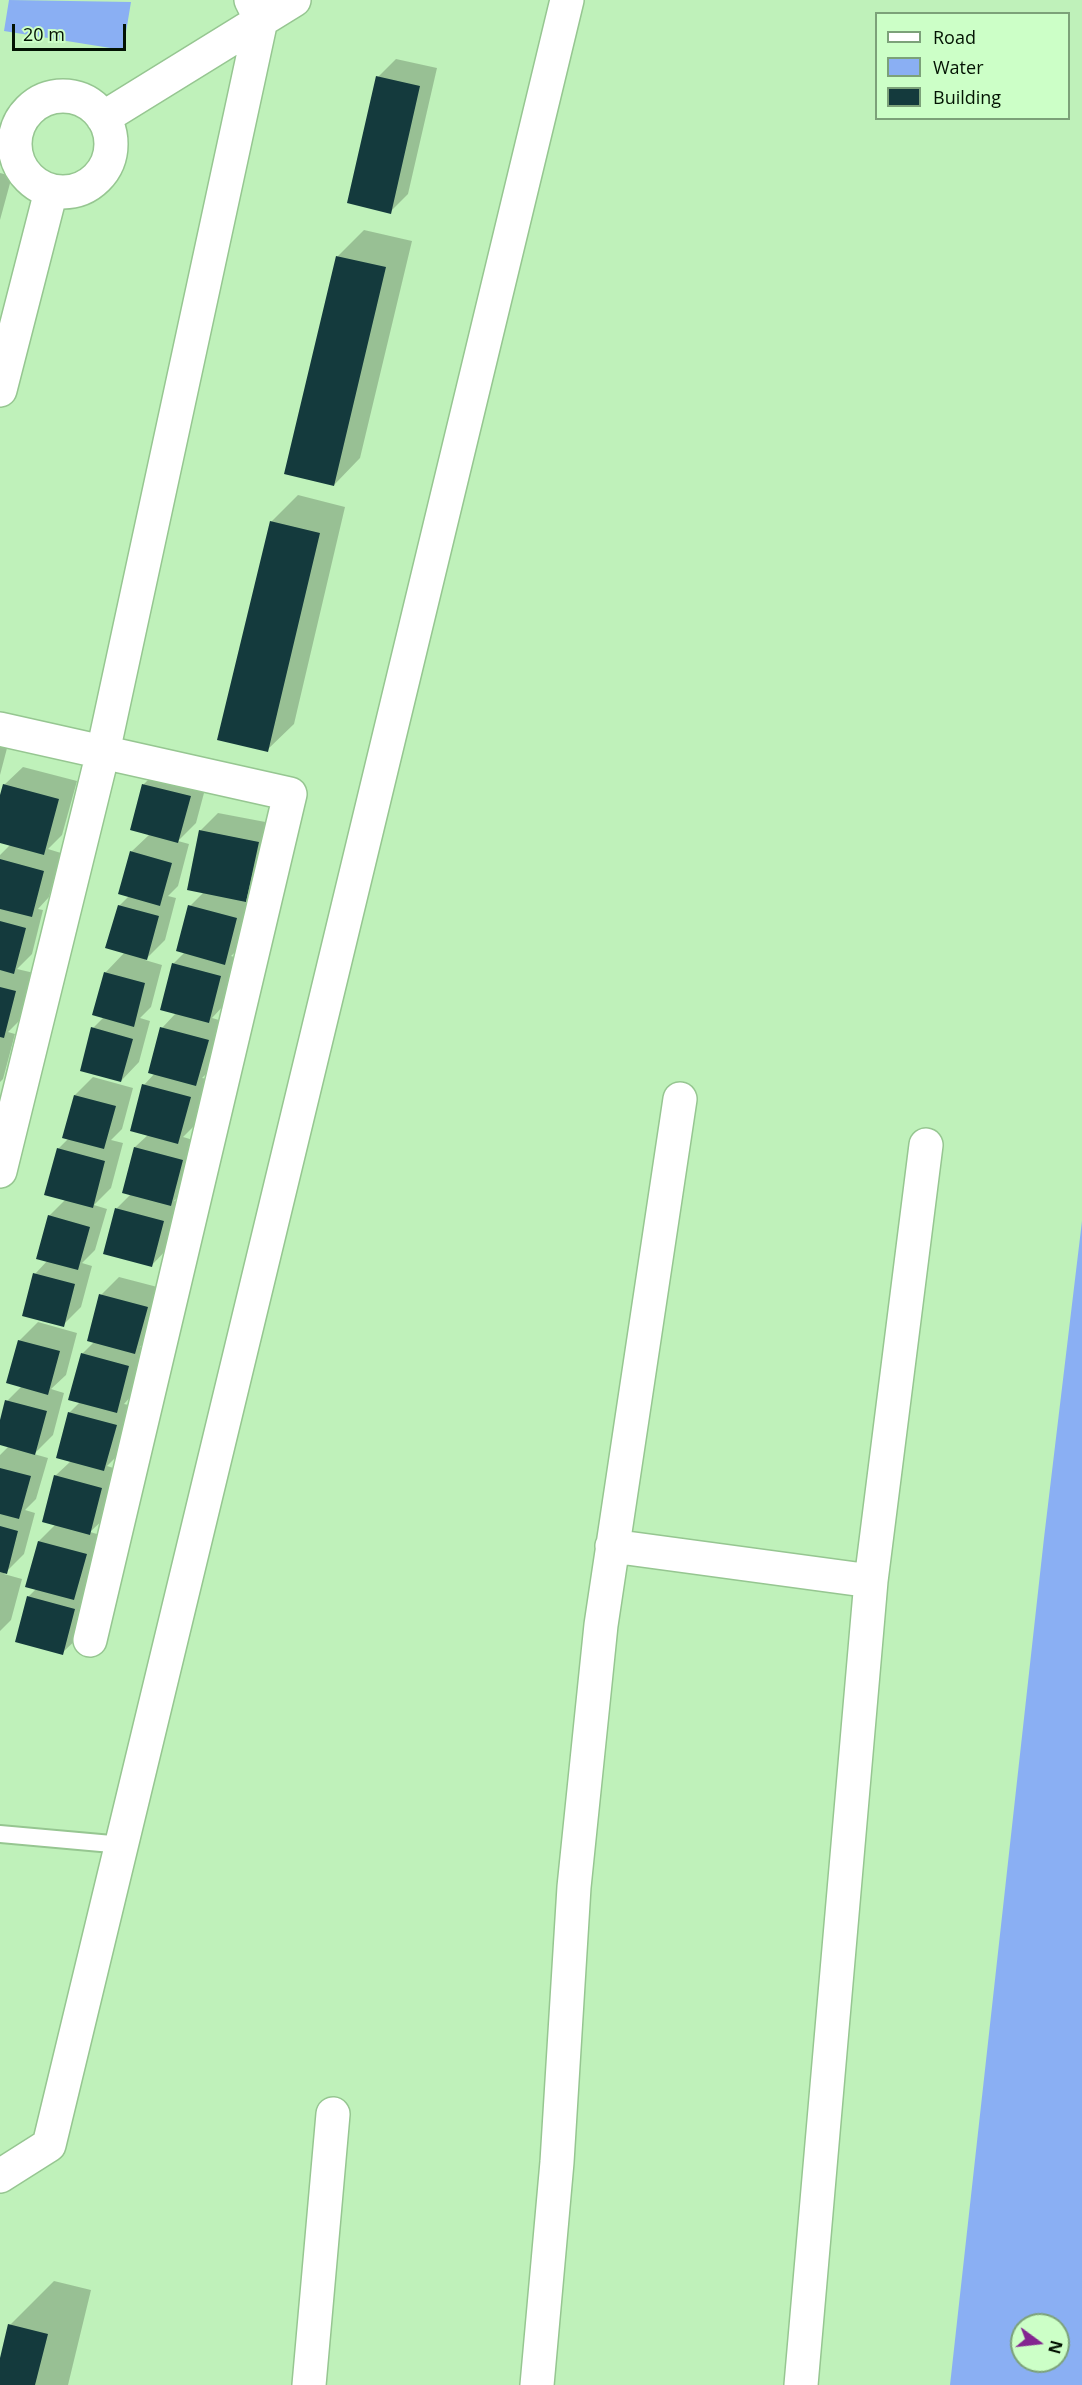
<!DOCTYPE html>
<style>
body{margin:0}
#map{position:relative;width:1082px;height:2385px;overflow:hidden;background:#bff1ba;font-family:"Open Sans",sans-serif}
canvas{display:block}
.legend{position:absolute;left:875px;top:12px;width:195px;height:108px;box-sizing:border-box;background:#ccffc7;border:2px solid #7ca179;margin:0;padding:8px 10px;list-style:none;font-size:18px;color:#031303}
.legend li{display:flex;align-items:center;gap:12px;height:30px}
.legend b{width:30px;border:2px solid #7ca179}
.north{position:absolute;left:1010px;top:2313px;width:60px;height:60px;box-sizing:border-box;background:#ccffc7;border:2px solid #7ca179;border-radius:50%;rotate:105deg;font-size:16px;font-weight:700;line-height:24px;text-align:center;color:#031303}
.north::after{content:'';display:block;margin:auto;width:21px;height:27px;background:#832590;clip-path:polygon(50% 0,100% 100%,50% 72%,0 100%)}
.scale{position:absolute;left:12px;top:24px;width:114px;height:27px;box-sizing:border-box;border:3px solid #031303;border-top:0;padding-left:8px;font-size:18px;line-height:21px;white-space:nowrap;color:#031303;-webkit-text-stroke:4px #ccffc7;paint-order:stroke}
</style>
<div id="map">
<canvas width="1082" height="2385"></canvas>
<ul class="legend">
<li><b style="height:8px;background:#fff"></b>Road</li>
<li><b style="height:16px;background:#8aaff3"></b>Water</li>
<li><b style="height:16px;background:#143a3d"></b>Building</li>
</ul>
<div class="north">N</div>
<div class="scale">20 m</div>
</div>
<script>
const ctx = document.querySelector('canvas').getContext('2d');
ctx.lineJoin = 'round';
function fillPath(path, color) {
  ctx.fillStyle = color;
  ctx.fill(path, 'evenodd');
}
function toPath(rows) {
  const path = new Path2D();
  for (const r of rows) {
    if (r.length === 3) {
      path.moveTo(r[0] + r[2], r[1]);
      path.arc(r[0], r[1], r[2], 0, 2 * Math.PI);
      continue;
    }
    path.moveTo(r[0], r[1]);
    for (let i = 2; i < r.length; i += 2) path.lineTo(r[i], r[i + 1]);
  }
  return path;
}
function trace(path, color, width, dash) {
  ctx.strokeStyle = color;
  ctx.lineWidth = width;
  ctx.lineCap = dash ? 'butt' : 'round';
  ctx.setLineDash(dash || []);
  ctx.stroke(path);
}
const water = toPath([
 [9,0,131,2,123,50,4,31],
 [1082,1221,1082,2385,950,2385,1044,1538],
 [1022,2325,1058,2325,1058,2361,1022,2361]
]);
const shadow = toPath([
 [396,59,437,68,408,194,390,212,378,77],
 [0,173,12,176,0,220],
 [364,230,412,241,360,458,334,485,286,473,338,256],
 [298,495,345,507,294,724,267,750,271,522],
 [0,730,11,733,0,775],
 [162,766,208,778,196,823,178,841,189,844,178,886,168,896,176,898,165,940,145,960,162,965,151,1007,140,1018,150,1021,139,1062,121,1081,93,1028,104,1017,105,973,125,952,119,906,129,896,131,852,150,834,132,829,144,784],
 [23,767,77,781,62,835,48,849,61,853,49,897,38,909,43,910,32,954,17,969,34,973,22,1018,8,1032,15,1034,3,1079,0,1082,0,855,11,844,0,841,0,801,4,785],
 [218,813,276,824,264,882,248,898,255,900,243,945,231,956,238,958,226,1003,212,1018,226,1022,214,1066,202,1078,208,1079,196,1124,183,1137,200,1142,188,1186,174,1201,181,1203,169,1247,151,1266,105,1253,117,1208,131,1194,123,1192,135,1147,149,1134,144,1085,155,1073,162,1028,176,1013,173,964,185,952,190,906,204,892,200,831],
 [93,1077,133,1088,122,1129,111,1140,123,1143,111,1188,94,1205,107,1209,95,1250,82,1263,92,1266,81,1307,63,1325,35,1274,48,1260,49,1216,66,1199,58,1149,69,1138,75,1095],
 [119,1277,165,1289,153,1334,140,1347,146,1348,134,1393,124,1404,134,1406,122,1451,107,1466,120,1470,108,1515,90,1532,104,1536,92,1580,84,1588,93,1591,81,1635,62,1653,28,1597,37,1588,27,1585,39,1541,56,1524,55,1476,71,1461,58,1457,70,1412,80,1402,82,1354,95,1341,101,1295],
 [38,1322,77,1333,66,1375,51,1389,64,1393,53,1435,34,1454,48,1458,36,1499,25,1510,35,1513,24,1554,4,1574,22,1579,11,1620,0,1631,0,1455,9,1446,0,1444,0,1425,7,1401,22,1386,19,1341],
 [54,2281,91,2290,68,2385,0,2385,0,2364,10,2325]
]);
const building = toPath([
 [376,76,420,86,391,214,347,203],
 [336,256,386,267,334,486,284,474],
 [270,521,320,533,268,752,217,740],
 [3,784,59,799,44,855,0,843,0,795],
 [142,784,191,796,178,843,130,830],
 [199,830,259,842,246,902,187,890],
 [130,851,172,863,160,906,118,894],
 [0,859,44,871,32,917,0,909],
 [118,905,159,916,147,960,105,948],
 [188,905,237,918,225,965,176,951],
 [0,921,26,928,14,974,0,970],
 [172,963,221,976,209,1023,160,1010],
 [104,972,145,983,134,1027,92,1015],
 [0,987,16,991,4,1038,0,1037],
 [91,1027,133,1039,121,1082,80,1071],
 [160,1027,209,1040,196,1086,148,1073],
 [142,1084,191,1097,178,1144,130,1131],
 [74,1095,116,1106,104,1149,62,1138],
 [134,1147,183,1160,171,1206,122,1193],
 [57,1148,105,1161,93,1208,44,1195],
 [115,1208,164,1221,152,1267,103,1254],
 [48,1215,90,1227,78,1270,36,1259],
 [33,1273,75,1284,64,1327,22,1316],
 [99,1294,148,1307,135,1354,87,1341],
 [18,1340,60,1351,48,1395,6,1383],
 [81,1353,129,1366,117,1413,68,1400],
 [5,1400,47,1411,35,1455,0,1445,0,1420],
 [68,1412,117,1425,104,1471,56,1458],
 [0,1468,31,1476,19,1519,0,1514],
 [54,1475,102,1488,90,1535,42,1522],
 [0,1526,18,1531,7,1574,0,1572],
 [38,1541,87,1554,74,1600,25,1587],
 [27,1596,75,1609,63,1655,15,1642],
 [8,2324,48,2334,35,2385,0,2385,0,2358]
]);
const lane = toPath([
 [0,1834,123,1845]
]);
const street = toPath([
 [63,144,48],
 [103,118,294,0],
 [0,390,51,191],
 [0,729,290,794,90,1640],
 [0,1171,103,752,261,20,251,0],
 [612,1546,871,1581],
 [0,2176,49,2145,567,0],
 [309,2385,333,2114],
 [537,2385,557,2162,574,1887,601,1625,680,1099],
 [801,2385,871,1581,926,1145]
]);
fillPath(water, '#8aaff3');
fillPath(shadow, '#0003');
fillPath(building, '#143a3d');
trace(lane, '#96c691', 20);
trace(street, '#96c691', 36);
trace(lane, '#fff', 16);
trace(street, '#fff', 33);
</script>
